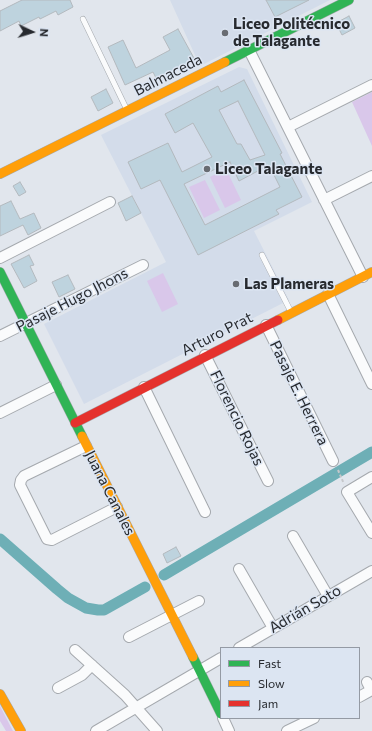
<!DOCTYPE html>
<meta charset="utf-8">
<style>
body{margin:0}
#map{position:relative;width:372px;height:731px;overflow:hidden;background:#e1e6ed;font-family:Commissioner,sans-serif}
canvas{display:block}
.legend{position:absolute;left:220px;top:647px;width:140px;height:72px;box-sizing:border-box;background:#dce5f2;border:1px solid #949aa4;margin:0;padding:5px 7px;list-style:none;font-size:12px;color:#272a2f}
.legend li{display:flex;align-items:center;gap:8px;height:20px}
.legend b{width:20px;border:1px solid #949aa4}
.north{position:absolute;left:12px;top:12px;width:40px;height:40px;-webkit-text-stroke:3px #dce5f2;paint-order:stroke;rotate:94deg;font-size:11px;font-weight:700;line-height:16px;text-align:center;color:#272a2f}
.north::after{content:'';display:block;margin:auto;width:14px;height:18px;background:#272a2f;clip-path:polygon(50% 0,100% 100%,50% 72%,0 100%)}
</style>
<div id="map">
<canvas width="372" height="731"></canvas>
<ul class="legend">
<li><b style="height:5px;background:#30b455"></b>Fast</li>
<li><b style="height:5px;background:#ff9f0a"></b>Slow</li>
<li><b style="height:5px;background:#e5322d"></b>Jam</li>
</ul>
<div class="north">N</div>
</div>
<script>
const ctx = document.querySelector('canvas').getContext('2d');
ctx.lineJoin = 'round';
function fillPath(path, color) {
  ctx.fillStyle = color;
  ctx.fill(path, 'evenodd');
}
function toPath(rows) {
  const path = new Path2D();
  for (const r of rows) {
    path.moveTo(r[0], r[1]);
    for (let i = 2; i < r.length; i += 2) path.lineTo(r[i], r[i + 1]);
  }
  return path;
}
function trace(path, color, width, dash) {
  ctx.strokeStyle = color;
  ctx.lineWidth = width;
  ctx.lineCap = dash ? 'butt' : 'round';
  ctx.setLineDash(dash || []);
  ctx.stroke(path);
}
function write(font, color, halo, rows, align = 'center') {
  ctx.font = font + ' Commissioner,sans-serif';
  ctx.lineWidth = 3;
  ctx.setLineDash([]);
  ctx.textBaseline = 'middle';
  ctx.strokeStyle = halo;
  ctx.fillStyle = color;
  for (const [text, x, y, turn = 0] of rows) {
    ctx.save();
    ctx.translate(x, y);
    ctx.rotate((+turn || 0) * Math.PI / 180);
    ctx.textAlign = isNaN(turn) ? turn : align;
    if (halo) ctx.strokeText(text, 0, 0);
    ctx.fillText(text, 0, 0);
    ctx.restore();
  }
}
const built = toPath([
 [170,0,330,0,200,66],
 [239,67,247,69,312,202,254,231,289,300,84,404,44,324,166,262,101,135]
]);
const green = toPath([
 [372,92,372,146,352,102],
 [226,169,241,200,225,208,210,177],
 [205,180,220,210,204,218,189,187],
 [163,273,178,304,162,312,147,281],
 [0,706,13,731,6,731,0,721]
]);
const canal = toPath([
 [0,539,57,589,68,598,86,608,98,610,104,610,145,587],
 [164,575,372,452]
]);
const building = toPath([
 [22,0,70,0,73,7,58,15,56,11,40,19,39,17,21,26,19,21,0,31,0,11,22,0],
 [266,0,309,0,275,17,266,0],
 [349,16,355,28,342,35,336,23,349,16],
 [178,29,195,60,157,80,153,72,125,85,108,47,123,40,136,68,170,50,163,37,178,29],
 [244,80,282,153,280,154,302,197,276,210,279,214,198,255,160,180,141,189,128,162,168,143,182,172,212,157,193,123,175,133,165,114,218,86,221,92,244,80],
 [238,101,265,155,250,160,241,144,237,144,219,110,238,101],
 [230,162,239,181,269,165,280,187,205,225,184,184,230,162],
 [106,89,113,103,98,111,91,97,106,89],
 [20,182,26,192,19,196,13,186,20,182],
 [132,196,141,213,126,221,118,203,132,196],
 [11,201,20,219,34,213,41,228,28,235,23,225,0,236,0,206,11,201],
 [29,255,34,265,30,266,37,281,24,288,11,264,29,255],
 [68,275,75,289,59,297,52,282,68,275],
 [176,547,181,556,167,563,163,554,176,547]
]);
const path = toPath([
 [338,470,344,484]
]);
const lane = toPath([
 [83,19,127,110],
 [262,255,291,312]
]);
const street = toPath([
 [249,50,363,277],
 [288,127,372,85],
 [324,200,372,176],
 [0,258,110,202],
 [328,294,372,384],
 [266,325,333,461],
 [0,336,143,265],
 [205,355,268,481],
 [144,387,205,512],
 [0,413,56,385],
 [86,446,24,476,21,480,20,485,47,539,52,540,117,507],
 [372,477,347,492,372,533],
 [293,536,328,596],
 [239,569,273,628],
 [129,637,199,601],
 [239,648,372,571],
 [75,650,125,695,157,731],
 [58,688,82,675,92,665],
 [359,697,370,691,370,688,367,682],
 [223,718,229,731],
 [96,731,221,658],
 [287,731,314,718]
]);
const fast = toPath([
 [225,62,349,0],
 [0,272,82,436],
 [193,657,221,714]
]);
const slow = toPath([
 [0,174,225,62],
 [278,320,372,272],
 [82,436,193,657],
 [0,694,21,731]
]);
const jam = toPath([
 [75,423,278,320]
]);
const markers = [
 [225,33,4,"#686c72"],
 [207,169,4,"#686c72"],
 [236,284,4,"#686c72"]
];
const poiNames = [
 ["Liceo Politécnico",233,24],
 ["de Talagante",233,41],
 ["Liceo Talagante",215,169],
 ["Las Plameras",244,284]
];
const streetNames = [
 ["Balmaceda",168,75,-27],
 ["Pasaje Hugo Jhons",72,300,-27],
 ["Arturo Prat",217,334,-27],
 ["Pasaje E. Herrera",299,393,64],
 ["Florencio Rojas",237,418,64],
 ["Juana Canales",110,493,63],
 ["Adrián Soto",305,609,-30]
];
fillPath(built, '#d3dcea');
fillPath(green, '#d9c7ea');
trace(canal, '#6eafb6', 11);
fillPath(building, '#bed3de');
trace(building, '#b3b9be', 1);
trace(lane, '#a5a9ae', 6);
trace(street, '#a5a9ae', 12);
trace(fast, '#a5a9ae', 10);
trace(slow, '#a5a9ae', 10);
trace(jam, '#a5a9ae', 10);
trace(path, '#c5c7ca', 2, [3, 2]);
trace(lane, '#fafbfc', 5);
trace(street, '#fafbfc', 10);
trace(fast, '#30b455', 9);
trace(slow, '#ff9f0a', 9);
trace(jam, '#e5322d', 9);
for (const [x, y, r, color] of markers) {
  const dot = new Path2D();
  dot.arc(x, y, r, 0, 2 * Math.PI);
  ctx.fillStyle = color;
  ctx.fill(dot);
  trace(dot, '#dce5f2', 1.5);
}
write('bold 15px', '#272a2f', '#dce5f2', poiNames, 'left');
write('15px', '#272a2f', '#dce5f2', streetNames);
</script>
